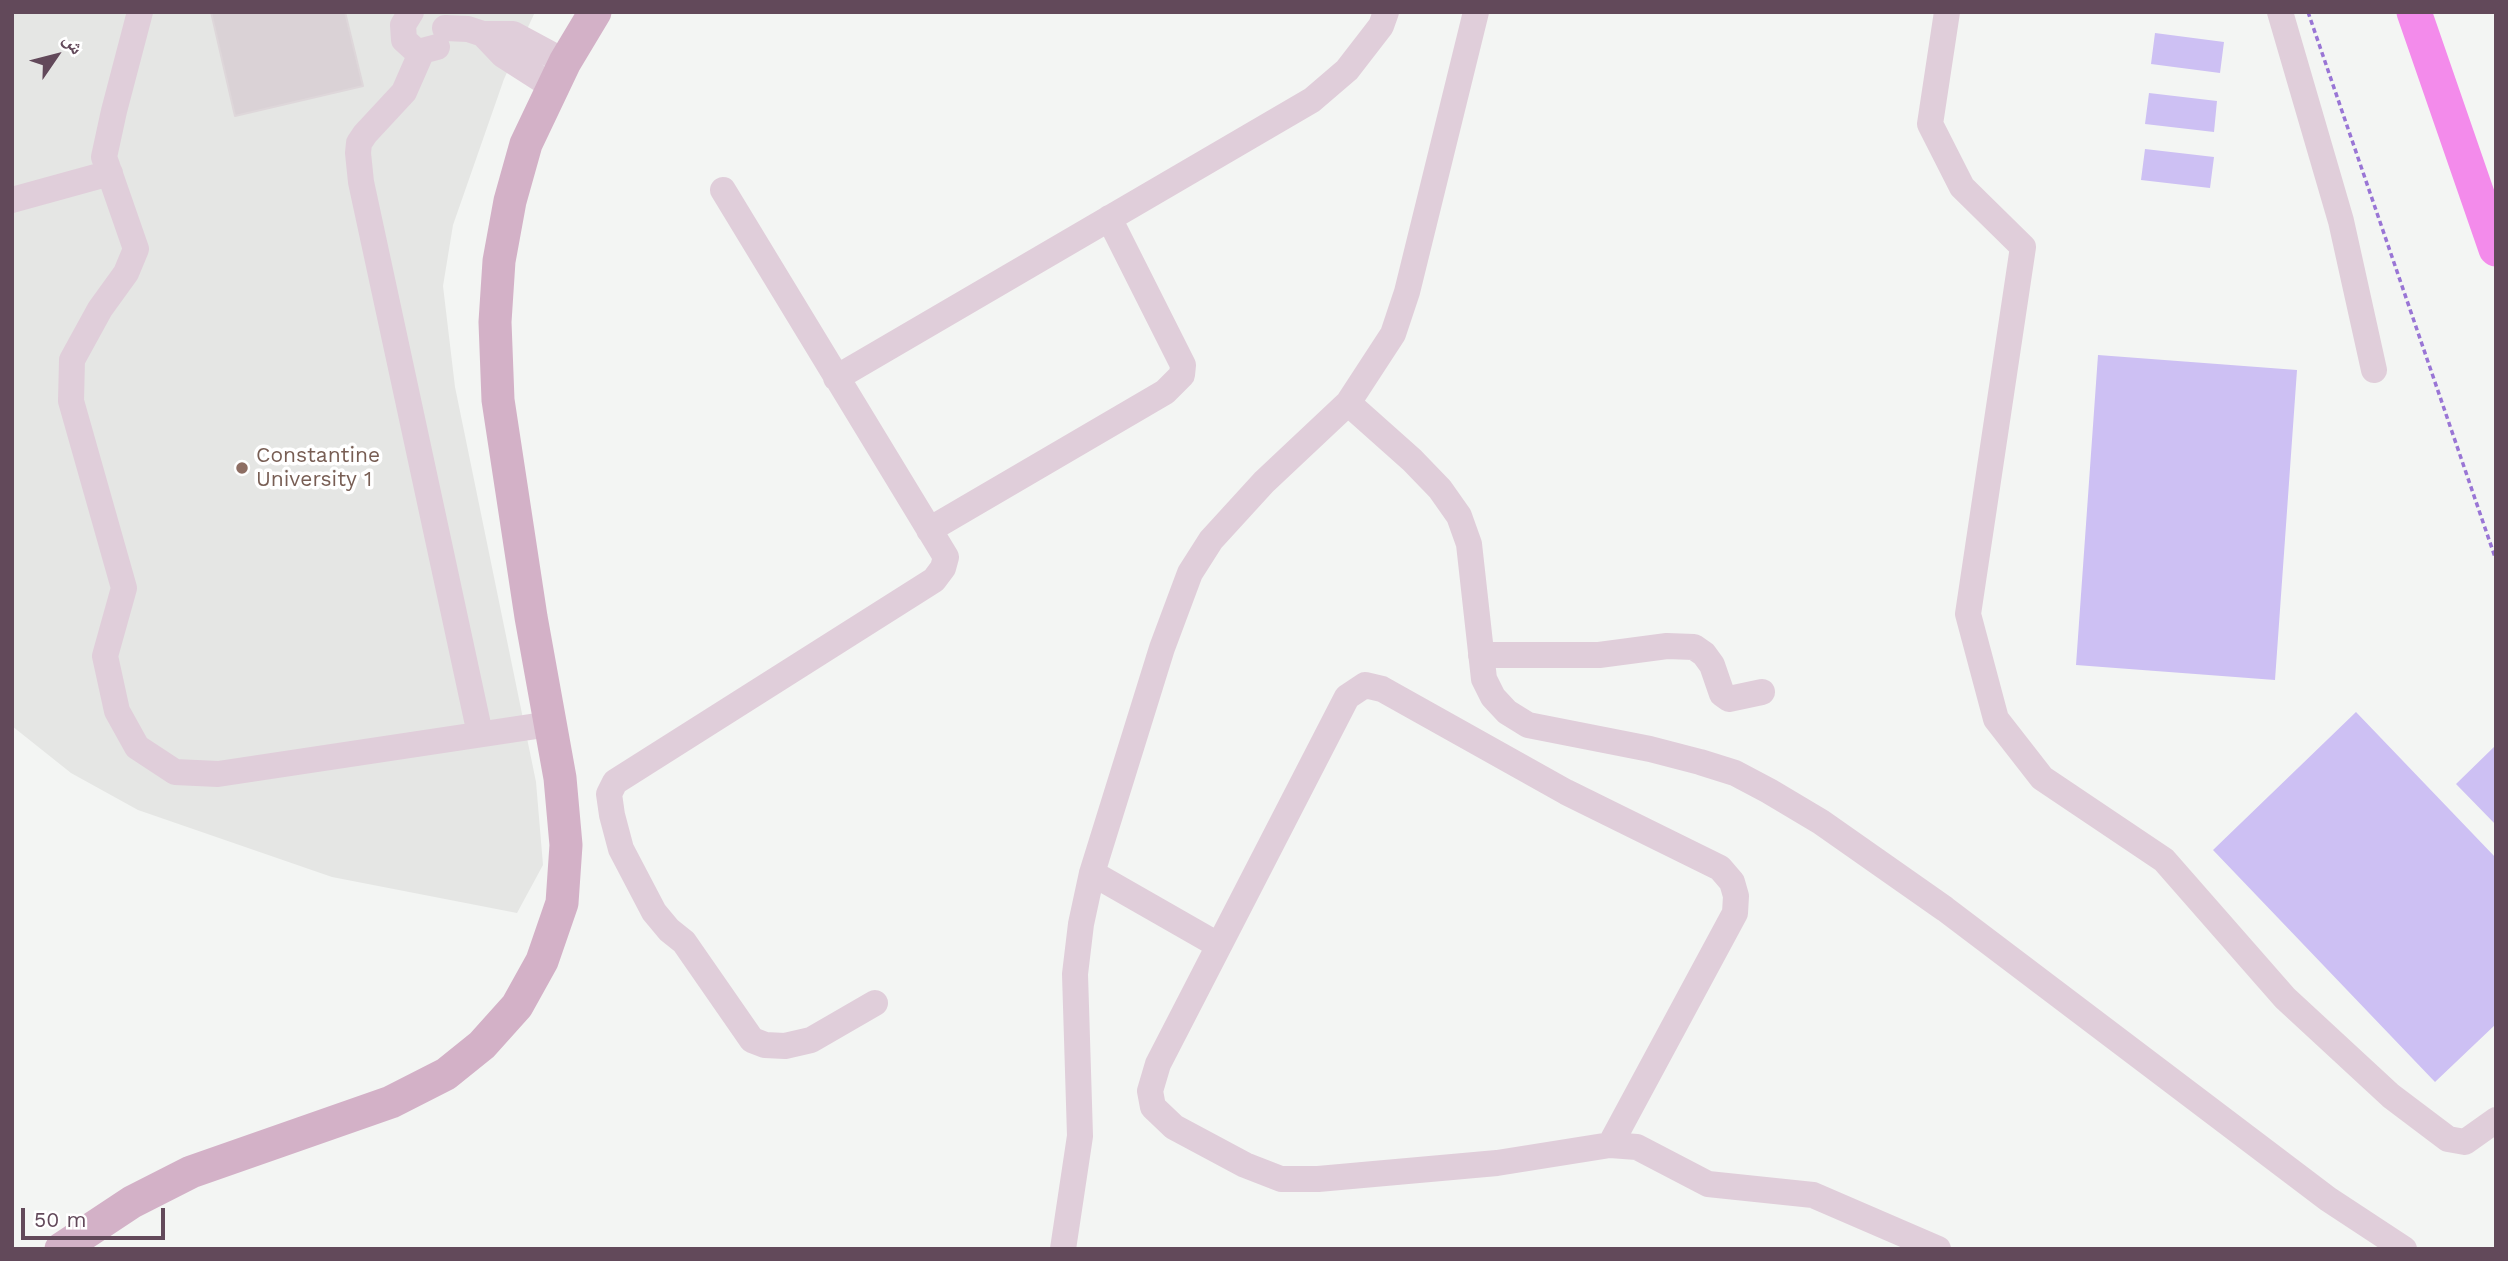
<!DOCTYPE html>
<meta charset="utf-8">
<style>
body{margin:0}
#map{position:relative;width:2508px;height:1261px;overflow:hidden;background:#f3f5f3;font-family:"Work Sans","Noto Naskh Arabic",sans-serif}
canvas{display:block}
.frame{position:absolute;inset:0;border:14px solid #62495a;pointer-events:none}
.north{position:absolute;left:21px;top:21px;width:70px;height:70px;-webkit-text-stroke:5px #fff;paint-order:stroke;rotate:55deg;font-size:19px;font-weight:700;line-height:28px;text-align:center;color:#62495a}
.north::after{content:'';display:block;margin:auto;width:24px;height:32px;background:#62495a;clip-path:polygon(50% 0,100% 100%,50% 72%,0 100%)}
.scale{position:absolute;left:21px;top:1208px;width:144px;height:32px;box-sizing:border-box;border:4px solid #62495a;border-top:0;padding-left:9px;font-size:21px;line-height:24px;white-space:nowrap;color:#62495a;-webkit-text-stroke:5px #fff;paint-order:stroke}
</style>
<div id="map">
<canvas width="2508" height="1261"></canvas>
<div class="frame"></div>
<div class="north">ش</div>
<div class="scale">50 m</div>
</div>
<script>
const ctx = document.querySelector('canvas').getContext('2d');
ctx.lineJoin = 'round';
function fillPath(path, color) {
  ctx.fillStyle = color;
  ctx.fill(path, 'evenodd');
}
function toPath(rows) {
  const path = new Path2D();
  for (const r of rows) {
    path.moveTo(r[0], r[1]);
    for (let i = 2; i < r.length; i += 2) path.lineTo(r[i], r[i + 1]);
  }
  return path;
}
function trace(path, color, width, dash) {
  ctx.strokeStyle = color;
  ctx.lineWidth = width;
  ctx.lineCap = dash ? 'butt' : 'round';
  ctx.setLineDash(dash || []);
  ctx.stroke(path);
}
function write(font, color, halo, rows, align = 'center') {
  ctx.font = font + ' "Work Sans",sans-serif';
  ctx.lineWidth = 7;
  ctx.setLineDash([]);
  ctx.textBaseline = 'middle';
  ctx.strokeStyle = halo;
  ctx.fillStyle = color;
  for (const [text, x, y, turn = 0] of rows) {
    ctx.save();
    ctx.translate(x, y);
    ctx.rotate((+turn || 0) * Math.PI / 180);
    ctx.textAlign = isNaN(turn) ? turn : align;
    if (halo) ctx.strokeText(text, 0, 0);
    ctx.fillText(text, 0, 0);
    ctx.restore();
  }
}
const education = toPath([
 [12,12,535,12,504,79,453,225,443,286,455,387,536,782,543,865,517,913,332,877,138,810,71,773,12,726]
]);
const green = toPath([
 [2155,33,2224,42,2220,73,2151,64],
 [2149,93,2217,101,2214,132,2145,124],
 [2145,149,2214,157,2210,188,2141,180],
 [2098,355,2297,370,2275,680,2076,665],
 [2356,712,2496,858,2496,1024,2435,1082,2213,850],
 [2496,745,2496,825,2456,784]
]);
const river = toPath([
 [2414,12,2496,249]
]);
const building = toPath([
 [211,12,345,12,363,86,235,116,211,12]
]);
const path = toPath([
 [2308,12,2496,560]
]);
const minor = toPath([
 [140,12,114,111,104,157,136,249,126,273,100,309,72,360,71,401,124,588,105,656,117,711,137,747,175,772,218,774,550,724],
 [411,12,403,25,404,40,415,50,422,51,437,47],
 [1947,12,1930,124,1962,187,2023,247,1968,614,1996,719,2042,778,2164,860,2285,998,2391,1096,2448,1139,2465,1142,2496,1120],
 [2280,12,2341,221,2374,370],
 [445,28,468,29,483,34,513,34,565,62],
 [483,34,503,55,553,87],
 [422,51,404,92,365,134,359,143,358,153,361,182,480,734],
 [723,190,946,557,943,568,934,580,615,782,609,794,612,815,621,849,654,912,669,930,684,942,752,1040,765,1045,785,1046,811,1040,875,1003],
 [12,200,110,173],
 [836,378,1312,100,1347,70,1381,26,1386,12],
 [1348,403,1412,460,1440,489,1459,516,1469,544,1484,679,1493,697,1507,712,1528,725,1650,749,1700,762,1735,773,1769,791,1821,822,1945,909,2328,1199,2404,1249],
 [929,530,1165,392,1182,375,1183,365,1109,218],
 [1481,655,1599,655,1667,646,1694,647,1704,654,1712,665,1722,694,1729,699,1762,692],
 [1092,873,1218,945],
 [1610,1145,1735,913,1736,896,1732,882,1720,868,1566,792,1382,689,1365,685,1347,697,1158,1064,1150,1091,1153,1107,1174,1127,1245,1165,1281,1179,1318,1179,1497,1163,1610,1145,1637,1147,1708,1184,1813,1195,1938,1249],
 [1063,1249,1080,1136,1075,974,1081,924,1092,873,1162,648,1190,573,1211,540,1264,482,1348,403,1393,334,1407,292,1476,12]
]);
const major = toPath([
 [61,1249,132,1202,191,1172,391,1102,446,1074,482,1045,517,1006,542,961,562,903,566,845,560,778,531,617,498,400,495,322,499,261,510,201,526,144,565,62,595,12]
]);
const markers = [
 [242,468,7,"#8d6e63"]
];
const educationNames = [
 ["Constantine",256,456],
 ["University 1",256,480]
];
fillPath(education, '#e5e6e4');
fillPath(green, '#cdc0f3');
trace(river, '#f38beb', 35);
fillPath(building, '#dad2d6');
trace(building, '#ded7da', 2);
trace(path, '#9975d5', 3.5, [5, 3.5]);
trace(minor, '#e0ceda', 26);
trace(major, '#d3b1c7', 33);
for (const [x, y, r, color] of markers) {
  const dot = new Path2D();
  dot.arc(x, y, r, 0, 2 * Math.PI);
  ctx.fillStyle = color;
  ctx.fill(dot);
  trace(dot, '#fff', 2.5);
}
write('21px', '#785e54', '#fff', educationNames, 'left');
</script>
